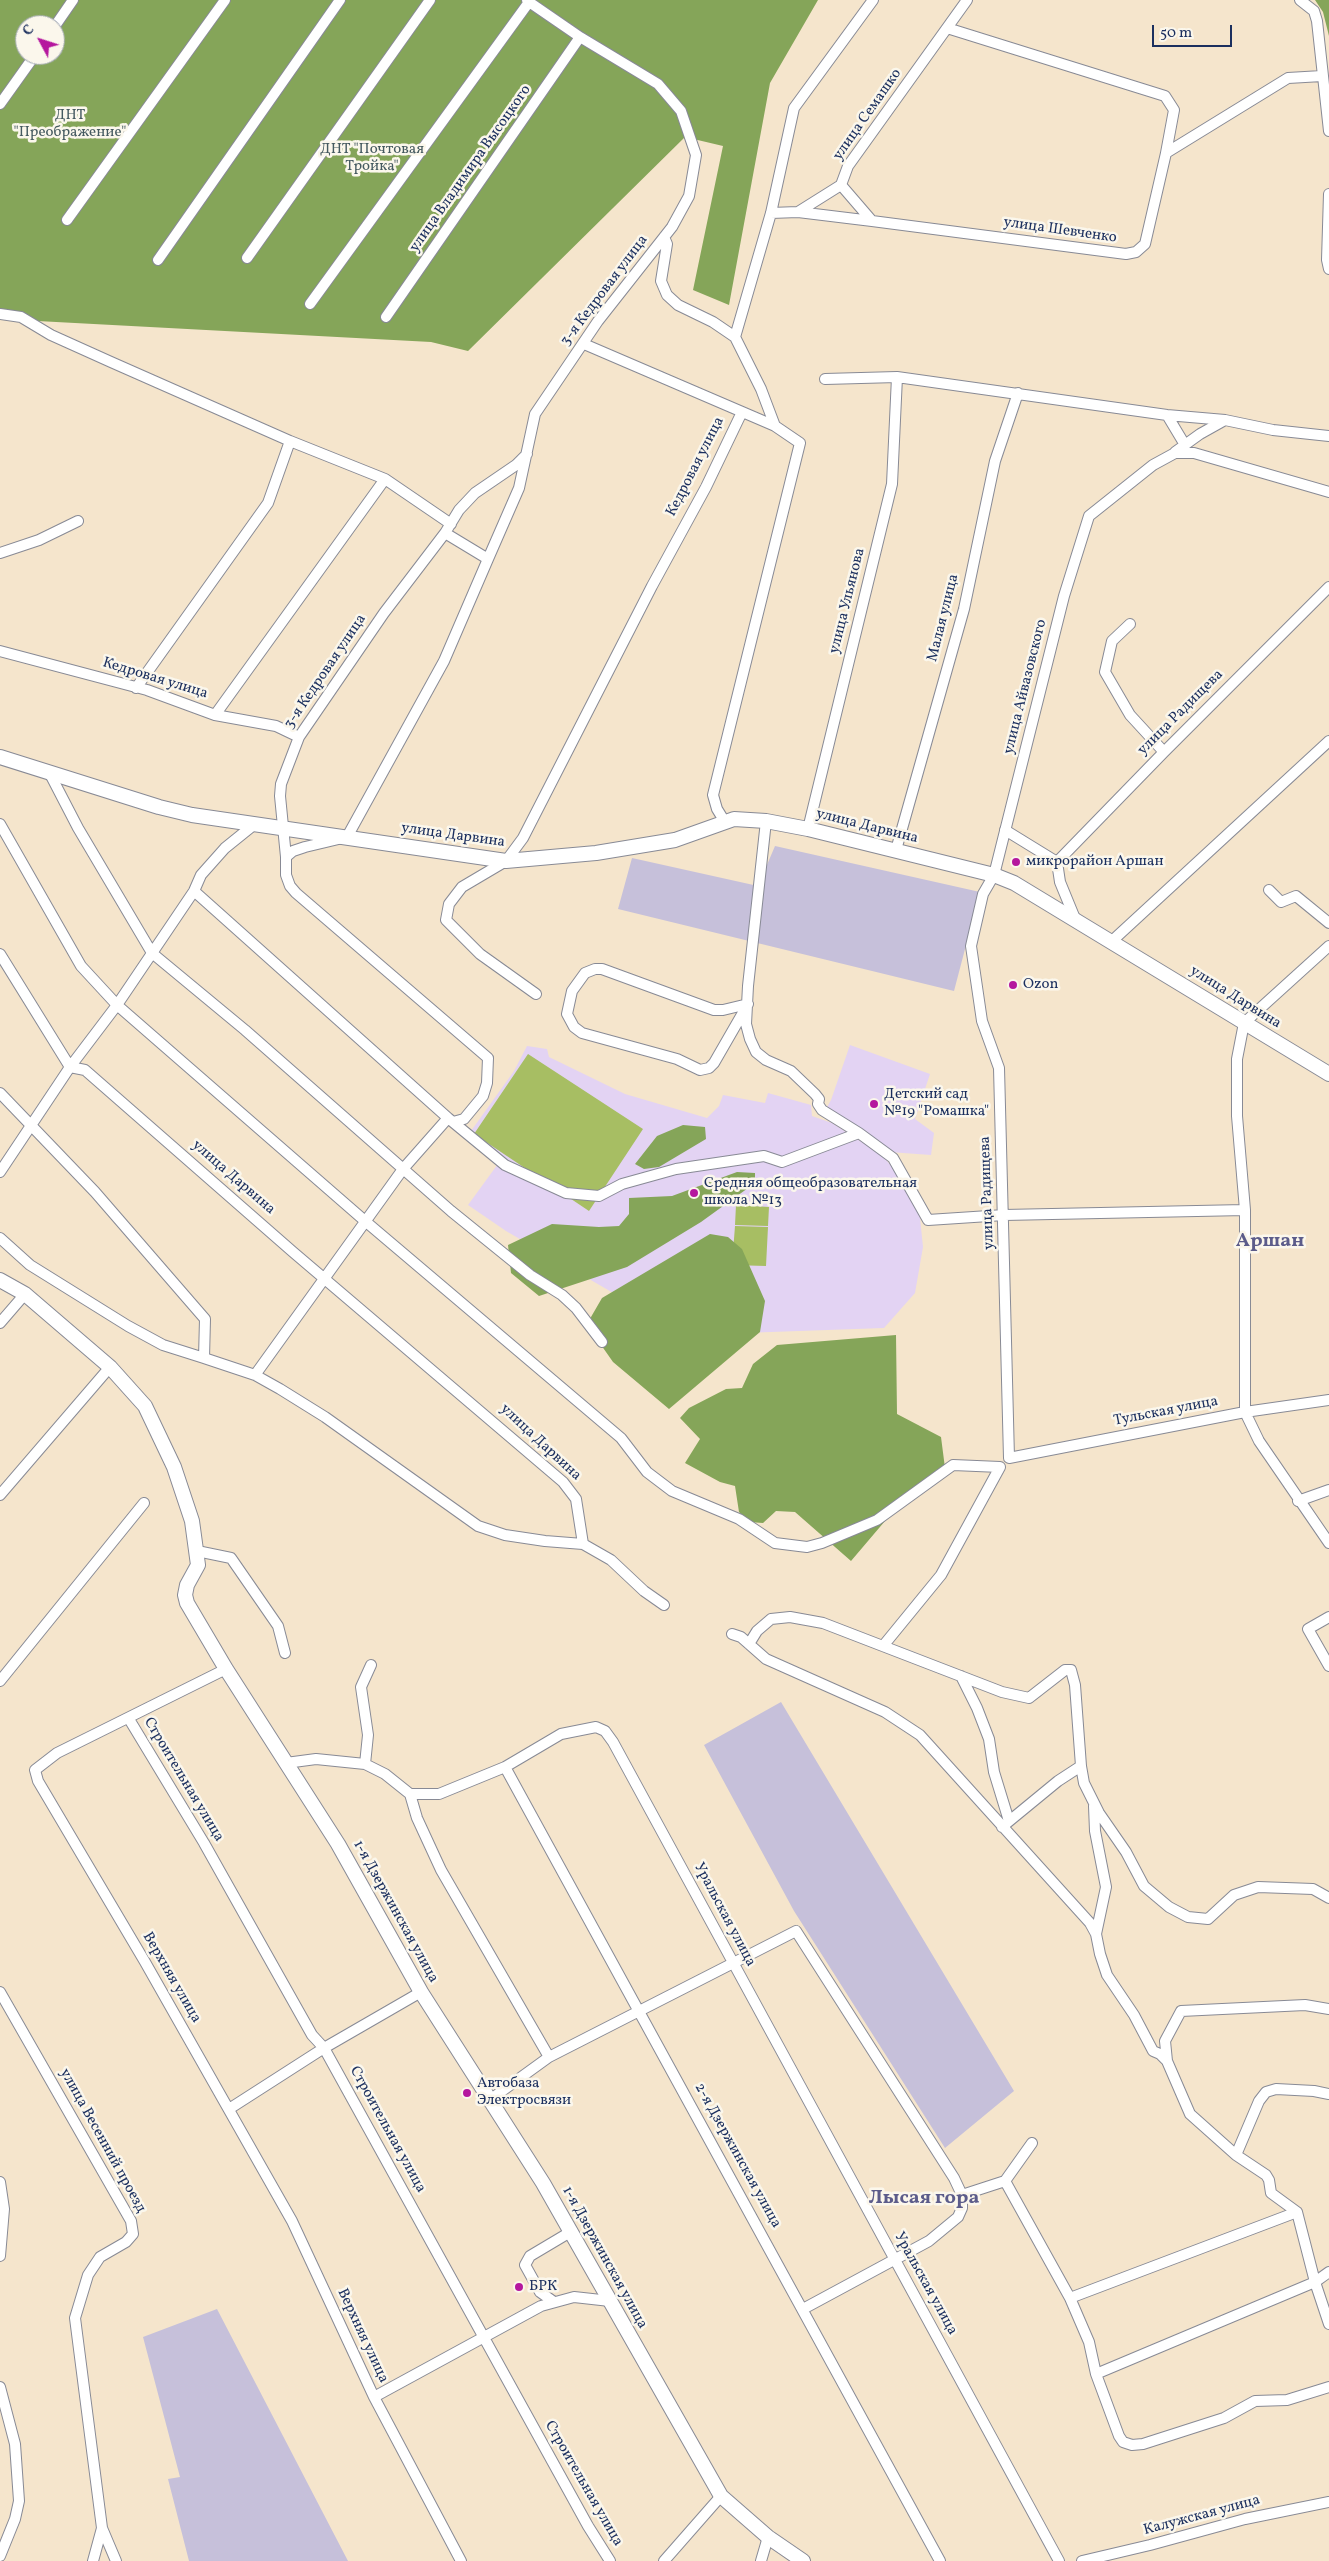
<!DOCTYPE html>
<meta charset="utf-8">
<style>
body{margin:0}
#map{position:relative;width:1329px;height:2561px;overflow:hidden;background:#f5e5cc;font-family:Vollkorn,serif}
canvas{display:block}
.north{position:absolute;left:15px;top:15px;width:50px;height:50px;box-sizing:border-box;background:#fbf7ec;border:1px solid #a1a7b3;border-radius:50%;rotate:310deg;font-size:14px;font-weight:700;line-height:20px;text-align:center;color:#1b2f5e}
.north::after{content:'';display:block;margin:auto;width:18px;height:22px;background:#b5179e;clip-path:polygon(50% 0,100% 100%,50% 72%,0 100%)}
.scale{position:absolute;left:1152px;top:25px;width:80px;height:22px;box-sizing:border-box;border:2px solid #1b2f5e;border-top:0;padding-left:6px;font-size:15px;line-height:18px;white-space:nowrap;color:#1b2f5e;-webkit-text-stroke:4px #fbf7ec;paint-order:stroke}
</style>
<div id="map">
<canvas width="1329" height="2561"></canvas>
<div class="north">С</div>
<div class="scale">50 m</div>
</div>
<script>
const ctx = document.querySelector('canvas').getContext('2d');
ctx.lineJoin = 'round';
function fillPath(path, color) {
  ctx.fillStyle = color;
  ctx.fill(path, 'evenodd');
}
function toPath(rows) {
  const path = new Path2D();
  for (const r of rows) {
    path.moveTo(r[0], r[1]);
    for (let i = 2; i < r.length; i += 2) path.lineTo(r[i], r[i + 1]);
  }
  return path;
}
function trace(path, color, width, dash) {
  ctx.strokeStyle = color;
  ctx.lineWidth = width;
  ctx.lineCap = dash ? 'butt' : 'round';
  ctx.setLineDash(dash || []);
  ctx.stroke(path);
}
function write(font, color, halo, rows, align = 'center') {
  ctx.font = font + ' Vollkorn,serif';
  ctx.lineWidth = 5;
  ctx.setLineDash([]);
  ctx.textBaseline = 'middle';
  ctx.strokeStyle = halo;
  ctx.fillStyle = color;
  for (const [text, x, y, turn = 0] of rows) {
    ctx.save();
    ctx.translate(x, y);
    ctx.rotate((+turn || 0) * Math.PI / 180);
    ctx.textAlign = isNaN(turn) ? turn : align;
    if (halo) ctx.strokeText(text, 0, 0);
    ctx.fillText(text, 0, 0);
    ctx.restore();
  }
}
const built = toPath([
 [850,1045,930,1074,915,1119,934,1133,931,1155,889,1152,826,1109,831,1100],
 [527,1046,547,1049,549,1057,625,1094,707,1118,719,1106,723,1095,765,1103,768,1093,811,1105,812,1116,832,1123,882,1155,904,1181,919,1208,923,1247,915,1293,884,1328,686,1335,506,1231,468,1205,503,1157,471,1131,514,1071]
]);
const industrial = toPath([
 [775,846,980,892,954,991,618,909,632,858,758,886],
 [781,1702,1014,2091,945,2148,794,1911,704,1745],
 [217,2309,348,2561,189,2561,168,2479,180,2477,143,2337]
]);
const green = toPath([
 [528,1054,643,1129,589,1211,474,1134],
 [736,1205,769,1207,768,1226,735,1225],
 [735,1226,768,1227,766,1266,732,1265]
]);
const forest = toPath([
 [0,0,818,0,770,83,729,305,693,290,723,146,685,137,468,351,431,342,0,319],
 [25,25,55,25,55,55,25,55],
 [1315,0,1329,0,1329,36,1323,12],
 [683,1125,705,1127,706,1139,659,1167,644,1169,635,1164,657,1136],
 [737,1172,755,1173,755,1183,701,1222,627,1267,539,1296,511,1273,508,1245,552,1224,599,1227,619,1226,629,1214,629,1198,672,1196],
 [710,1234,728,1237,742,1249,765,1301,760,1332,669,1409,613,1362,592,1332,591,1317,602,1298],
 [896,1335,897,1414,941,1437,945,1468,902,1501,851,1561,795,1512,776,1511,763,1523,749,1522,739,1512,735,1486,720,1482,685,1463,700,1439,680,1418,689,1408,726,1389,742,1388,753,1364,777,1345]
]);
const street = toPath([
 [1300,0,1314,11,1317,21,1329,131],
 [55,26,73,0],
 [947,28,1165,96,1174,110,1166,153],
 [0,104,35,55],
 [841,185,872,221,1126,254,1136,252,1145,244,1166,153,1288,78,1322,76],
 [1329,194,1327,260,1329,269],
 [798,212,872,221],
 [771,213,798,212,841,185,848,166,967,0],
 [67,220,225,0],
 [664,237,667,244,661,281,667,295,678,305,713,322,735,337],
 [247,258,430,0],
 [158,260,340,0],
 [310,304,529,2,527,0],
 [0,314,21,317,51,335,111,362,290,441,385,479,451,524],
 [386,317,580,37,529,2],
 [584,344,775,426,800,443,713,795,717,809,725,822],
 [825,379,897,377,1167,415,1225,420],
 [1167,415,1185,445],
 [775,426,761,389,735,337,771,213,794,108,873,0],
 [1175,452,1200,434,1225,420,1273,430,1329,436],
 [1329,492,1194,453,1175,453,1153,465,1089,516,1064,596,994,875,983,894,971,946,982,1021,999,1068,1009,1458,1245,1412,1329,1400],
 [445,533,488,559,444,661,347,837,305,847,293,851,286,857,286,875,290,886,296,893,488,1058,487,1083,483,1096,464,1119,453,1122],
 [0,553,39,540,78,521],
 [488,559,519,488,535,414,598,321,672,227,689,196,696,155,681,111,658,84,580,37],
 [1130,624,1112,641,1105,672,1130,715,1164,752],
 [0,651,147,690,215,715,276,726,299,737],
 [136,688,268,503,290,441],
 [215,715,385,479],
 [50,774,78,828,152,953,245,1030,451,1211,530,1275,562,1295,576,1308,602,1342],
 [0,824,81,966,117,1005,365,1221,621,1438,647,1472,672,1491,739,1519,775,1543,807,1547,822,1543,877,1520,953,1465,1000,1467,941,1575,883,1646],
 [808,829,892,484,897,377],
 [1005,830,1057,862,1060,882,1076,921],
 [896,850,964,609,995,461,1018,393],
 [286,857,280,796,281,784,299,737,384,613,445,533,459,510,475,493,516,465,527,454],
 [1057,862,1164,752,1329,587],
 [1269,890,1281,902,1296,896,1329,923],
 [194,891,448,1118],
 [1112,941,1329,741],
 [1329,946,1244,1023,1237,1059,1237,1116,1245,1210,1245,1412,1259,1441,1329,1543],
 [0,954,70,1067,85,1070,293,1252,563,1482,576,1499,583,1544,545,1541,505,1535,478,1526,325,1417,280,1389,255,1375,204,1358,205,1319,95,1192,0,1093],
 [595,969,602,969,714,1010,723,1010,748,1004,714,1063,709,1068,700,1070,677,1059,582,1033,574,1027,567,1014,572,991,585,973,595,969],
 [536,994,480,954,446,920,449,904,462,887,506,861,523,838,652,586,706,487,742,412],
 [859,1133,893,1158,928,1220,1004,1215,1245,1210],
 [0,1172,70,1067,117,1005,194,891,201,875,225,848,256,823],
 [0,1238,30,1265,128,1326,163,1345,204,1358],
 [0,1323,25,1294],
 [255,1375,403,1169,448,1118,505,1165,566,1193,599,1196,622,1184,676,1169,764,1156,782,1162,859,1133,822,1110,818,1104,819,1099,815,1094,791,1071,766,1060,756,1052,750,1039,746,1024,748,986,766,821],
 [0,1495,110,1367],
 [1298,1501,1329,1490],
 [583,1544,611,1560,644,1591,664,1605],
 [197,1551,231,1558,278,1626,285,1653],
 [1329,1617,1308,1629,1329,1666],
 [732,1634,741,1637,766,1659,885,1712,920,1735,1090,1923,1096,1934,1100,1954,1107,1975,1134,2015,1153,2051,1160,2054,1167,2061,1190,2114,1236,2155,1266,2175,1269,2180,1271,2193,1297,2212,1315,2282,1329,2324],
 [749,1644,757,1631,771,1619,790,1617,823,1623,1002,1692,1029,1698,1065,1670,1071,1670,1075,1685,1081,1766,1058,1781,1002,1827],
 [226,1669,57,1753,35,1770,38,1781,145,1962,292,2221,374,2397],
 [961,1676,977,1708,989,1739,994,1772,1009,1821],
 [0,1681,144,1503],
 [129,1719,204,1843,312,2035,324,2048,588,2526,610,2561],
 [286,1763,316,1759,365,1764,385,1774,410,1794],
 [365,1764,368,1735,361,1687,371,1665],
 [1081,1766,1084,1783,1099,1813,1126,1852,1144,1886,1169,1907,1188,1917,1208,1919,1234,1895,1258,1887,1313,1889,1329,1898],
 [505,1767,940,2561],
 [1094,1806,1095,1831,1106,1887,1096,1934],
 [0,1992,131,2221,133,2234,126,2242,100,2257,88,2275,75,2318,102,2528,93,2561],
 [549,2057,441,1870,417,1818,410,1794,439,1794,505,1767,561,1734,596,1727,605,1731,613,1742,1059,2561],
 [1167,2061,1165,2041,1181,2011,1305,2005,1329,2009],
 [491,2099,549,2057,796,1931,954,2178,962,2195,962,2208,958,2217,929,2241,803,2309],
 [229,2109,324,2048,421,1992],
 [1032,2143,1005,2181,1070,2298,1089,2342,1096,2374,1315,2282,1329,2272],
 [1236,2155,1259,2101,1266,2092,1276,2089,1314,2091,1329,2094],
 [0,2182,4,2209,0,2256],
 [962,2195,1005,2181],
 [1070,2298,1297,2212],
 [554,2302,540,2292,525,2265,530,2256,572,2231],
 [1096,2374,1119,2436,1123,2442,1132,2445,1143,2444,1224,2418,1255,2401,1287,2400,1329,2387],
 [0,2387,15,2444,19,2501,15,2519,0,2556],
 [102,2528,116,2561],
 [461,2561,374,2397,541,2306,574,2297,610,2301],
 [664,2561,721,2496],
 [761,2561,768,2537],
 [1082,2561,1150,2545,1245,2519,1329,2502]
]);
const secondary = toPath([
 [0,757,159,807,192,815,506,861,596,853,675,840,734,819,766,821,808,829,994,875,1014,883,1329,1074],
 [0,1280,25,1294,110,1367,145,1406,174,1467,192,1521,198,1565,187,1585,185,1595,187,1603,226,1669,338,1844,421,1992,543,2183,721,2496,768,2537,803,2561]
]);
const markers = [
 [1016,862,5,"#b5179e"],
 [1013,985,5,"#b5179e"],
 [874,1104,5,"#b5179e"],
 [694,1193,5,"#b5179e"],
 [467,2093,5,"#b5179e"],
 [519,2287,5,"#b5179e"]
];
const streetNames = [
 ["улица Семашко",868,115,-55],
 ["улица Владимира Высоцкого",471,169,-55],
 ["улица Шевченко",1060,231,8],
 ["3-я Кедровая улица",605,291,-53],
 ["Кедровая улица",696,467,-63],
 ["улица Ульянова",848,601,-76],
 ["Малая улица",944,618,-76],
 ["3-я Кедровая улица",326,672,-56],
 ["Кедровая улица",155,679,17],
 ["улица Айвазовского",1026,687,-76],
 ["улица Радищева",1181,713,-45],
 ["улица Дарвина",867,827,14],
 ["улица Дарвина",453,836,8],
 ["улица Дарвина",1235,998,32],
 ["улица Дарвина",233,1178,41],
 ["улица Радищева",988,1193,-92],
 ["Тульская улица",1166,1412,-11],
 ["улица Дарвина",540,1443,43],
 ["Строительная улица",183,1780,59],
 ["1-я Дзержинская улица",395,1912,61],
 ["Уральская улица",724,1915,62],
 ["Верхняя улица",171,1978,60],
 ["Строительная улица",387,2130,61],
 ["улица Весенний проезд",102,2141,61],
 ["2-я Дзержинская улица",737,2156,61],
 ["1-я Дзержинская улица",604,2258,61],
 ["Уральская улица",925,2284,61],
 ["Верхняя улица",362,2336,65],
 ["Строительная улица",583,2484,60],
 ["Калужская улица",1202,2516,-15]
];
const parkNames = [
 ["ДНТ",70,116],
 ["\"Преображение\"",70,133],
 ["ДНТ \"Почтовая",372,150],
 ["Тройка\"",372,167]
];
const poiNames = [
 ["микрорайон Аршан",1026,862],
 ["Ozon",1023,985],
 ["Детский сад",884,1095],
 ["№19 \"Ромашка\"",884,1112],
 ["Средняя общеобразовательная",704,1184],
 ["школа №13",704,1201],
 ["Автобаза",477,2084],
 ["Электросвязи",477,2101],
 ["БРК",529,2287]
];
const districtNames = [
 ["Аршан",1270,1242],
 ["Лысая гора",924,2199]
];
fillPath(built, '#e3d3f3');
fillPath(industrial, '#c6c0da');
fillPath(green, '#a7be63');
fillPath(forest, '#85a559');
trace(street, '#888a95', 12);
trace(secondary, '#888a95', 16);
trace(street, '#fff', 10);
trace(secondary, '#fff', 14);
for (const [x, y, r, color] of markers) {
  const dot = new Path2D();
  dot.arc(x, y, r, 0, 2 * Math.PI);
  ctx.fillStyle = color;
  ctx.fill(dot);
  trace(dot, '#fbf7ec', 2);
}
write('15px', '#1b2f5e', '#fbf7ec', streetNames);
write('15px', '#455a60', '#fbf7ec', parkNames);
write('15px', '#1b2f5e', '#fbf7ec', poiNames, 'left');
write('bold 20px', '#5c5c8a', '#fbf7ec', districtNames);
</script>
